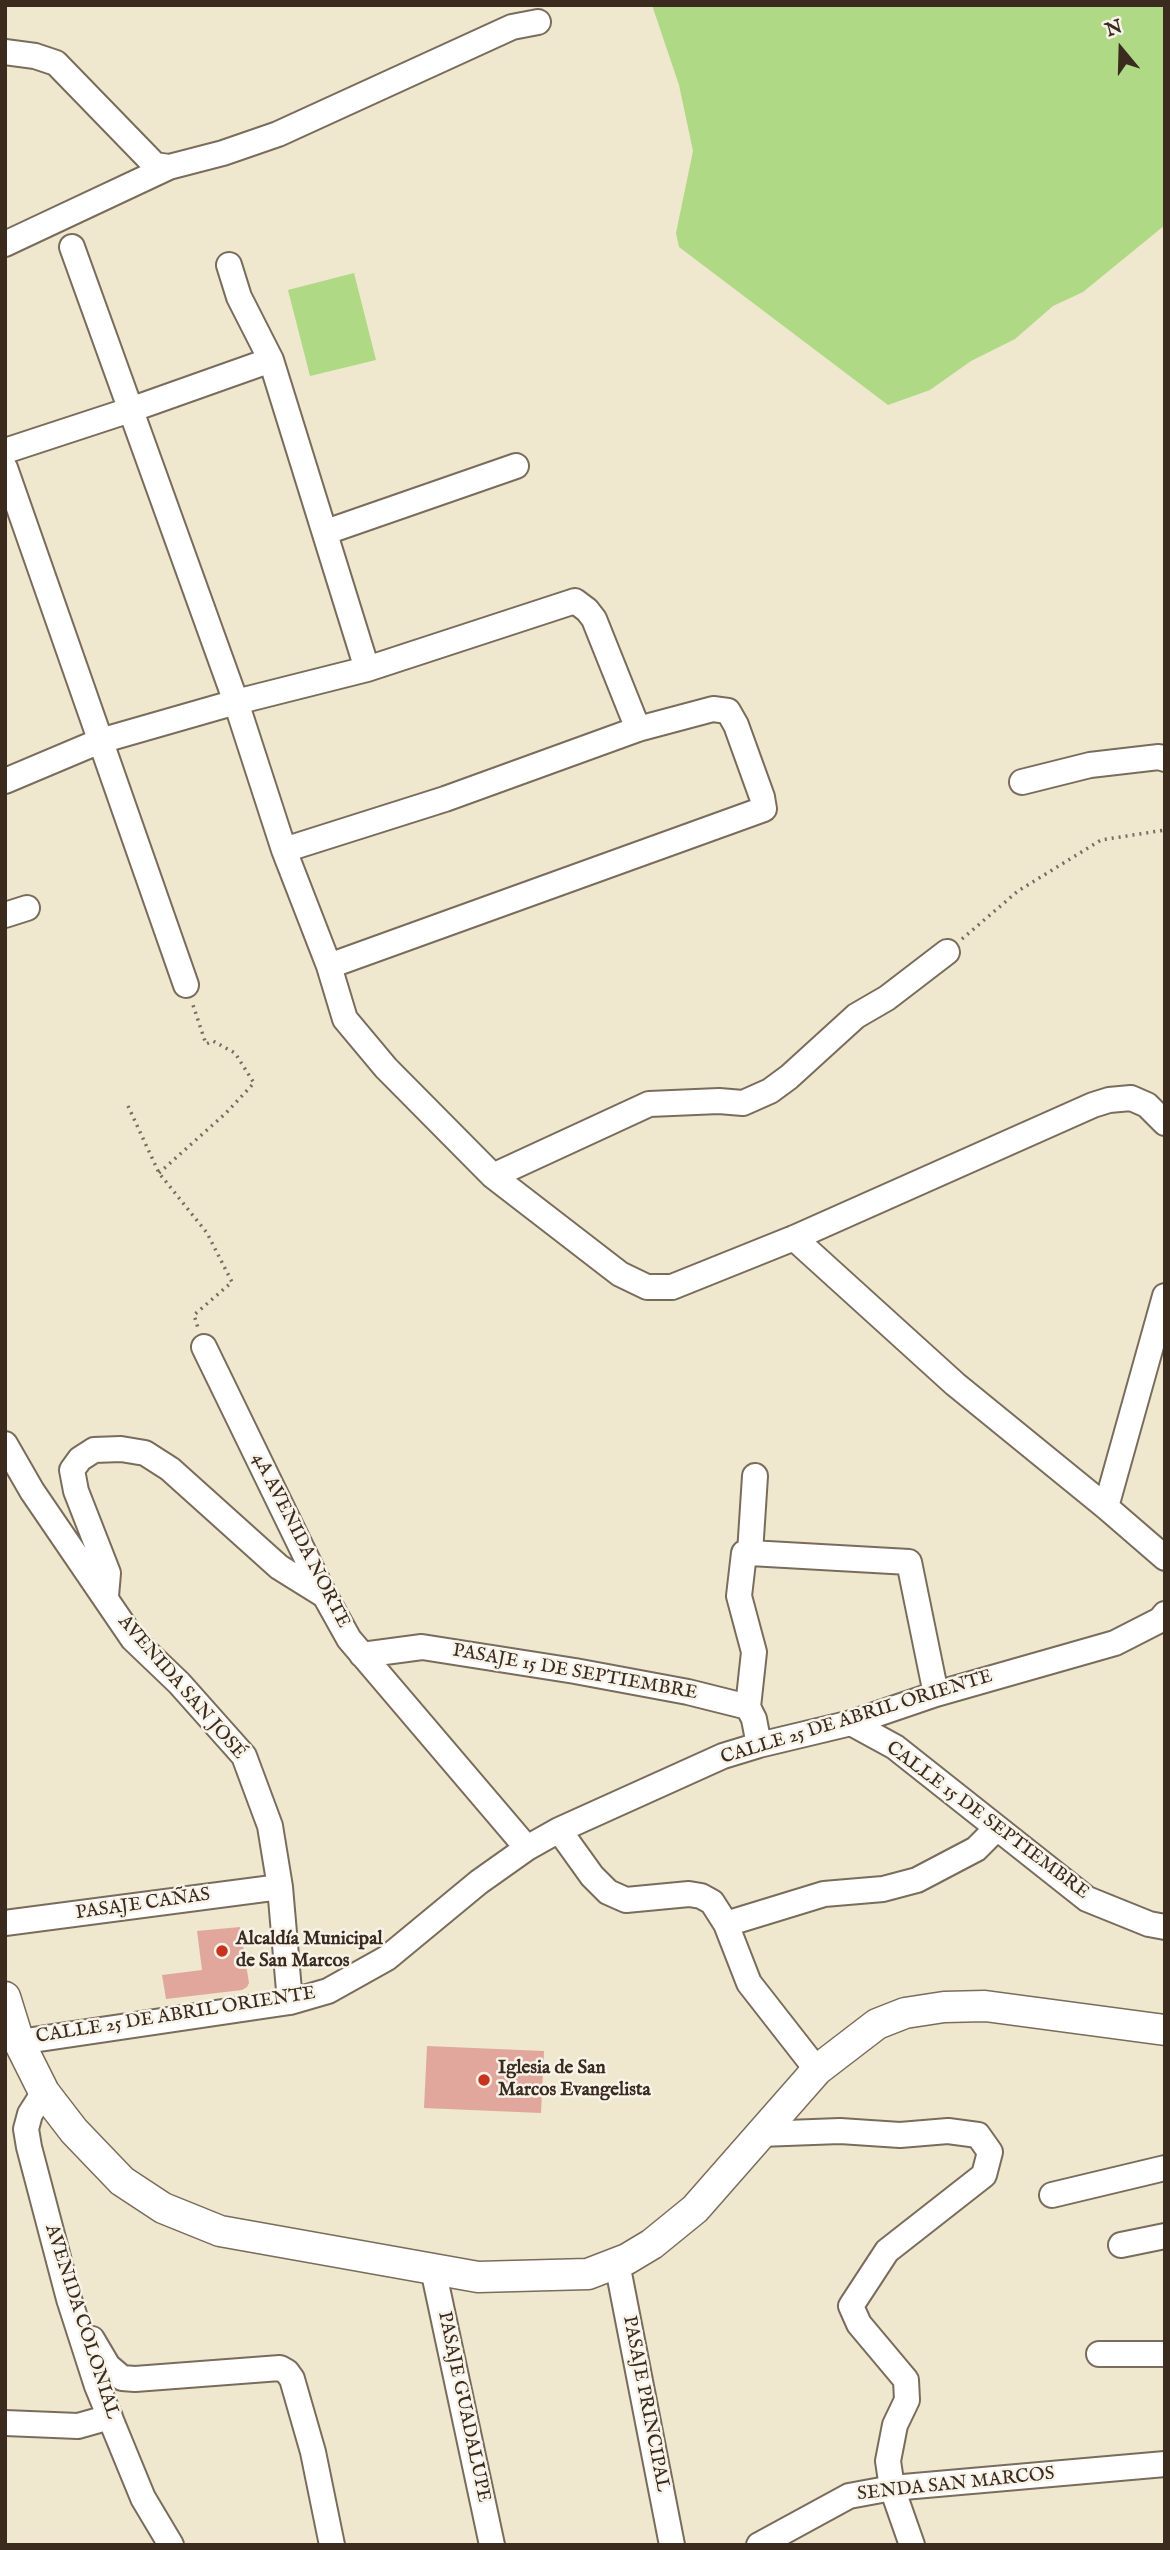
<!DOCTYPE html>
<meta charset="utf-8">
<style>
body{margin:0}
#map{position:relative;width:1170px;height:2550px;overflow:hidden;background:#efe7ce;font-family:"IM FELL English",serif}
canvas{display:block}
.frame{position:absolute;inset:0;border:7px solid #3b2a1e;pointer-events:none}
.north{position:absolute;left:1086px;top:14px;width:70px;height:70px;-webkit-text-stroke:5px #f7f3e8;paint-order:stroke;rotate:341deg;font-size:19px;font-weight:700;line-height:28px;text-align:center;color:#3b2a1e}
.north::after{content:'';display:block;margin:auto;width:24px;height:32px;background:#3b2a1e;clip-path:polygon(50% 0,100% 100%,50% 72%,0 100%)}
</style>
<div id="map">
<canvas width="1170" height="2550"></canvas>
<div class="frame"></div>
<div class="north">N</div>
</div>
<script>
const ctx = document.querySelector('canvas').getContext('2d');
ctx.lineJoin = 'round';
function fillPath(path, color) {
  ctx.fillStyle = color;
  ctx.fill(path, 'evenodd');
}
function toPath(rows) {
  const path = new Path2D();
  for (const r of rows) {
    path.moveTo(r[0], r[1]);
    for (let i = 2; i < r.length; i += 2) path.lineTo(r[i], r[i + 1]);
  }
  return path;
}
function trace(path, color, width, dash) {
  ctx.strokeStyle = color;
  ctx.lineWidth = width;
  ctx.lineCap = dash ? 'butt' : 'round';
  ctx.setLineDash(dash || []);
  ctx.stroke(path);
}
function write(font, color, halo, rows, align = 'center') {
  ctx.font = font + ' "IM FELL English",serif';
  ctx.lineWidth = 5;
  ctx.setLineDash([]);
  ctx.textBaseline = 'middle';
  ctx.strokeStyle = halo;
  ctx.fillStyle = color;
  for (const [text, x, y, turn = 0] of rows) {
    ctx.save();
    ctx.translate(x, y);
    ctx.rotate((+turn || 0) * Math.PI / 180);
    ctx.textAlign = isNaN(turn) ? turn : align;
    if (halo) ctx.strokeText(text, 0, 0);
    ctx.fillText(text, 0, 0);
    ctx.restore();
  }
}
const green = toPath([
 [652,5,1165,5,1165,225,1083,292,1053,306,1015,339,971,361,930,390,888,405,679,247,676,233,693,151,679,85],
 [354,273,376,360,310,376,288,290]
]);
const building = toPath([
 [240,1927,249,1983,247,1987,242,1990,166,1999,162,1975,202,1970,197,1931],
 [427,2046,544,2051,541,2113,424,2108]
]);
const path = toPath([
 [962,939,1018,891,1101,840,1165,830],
 [128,1106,159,1173,207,1233,232,1282,194,1315,198,1328],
 [159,1173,226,1113,254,1083,235,1053,213,1041,206,1044,193,1005]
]);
const minor = toPath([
 [5,52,35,56,56,63,155,165,169,167],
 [5,244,169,167,223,153,278,134,512,27,538,22],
 [72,247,236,702,284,850,329,966,345,1019,386,1068,493,1176,620,1274,647,1287,672,1287,794,1238,1093,1105,1109,1100,1131,1098,1147,1105,1165,1123],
 [229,265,239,297,271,360,367,669],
 [5,451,130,410,271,360],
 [5,468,186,985],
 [326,532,516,466],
 [5,781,100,741,236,702,367,669,575,601,587,610,594,619,638,729],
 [1022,782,1090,765,1159,757,1165,759],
 [284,850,445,799,638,729,713,709,728,711,736,725,762,797,764,809,329,966],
 [5,915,27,908],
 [493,1176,649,1104,719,1101,743,1103,770,1091,789,1077,856,1016,887,998,947,952],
 [794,1238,955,1384,1106,1507,1165,1558],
 [204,1347,325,1596,349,1639,527,1848],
 [5,1444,32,1491,133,1639,179,1683,244,1756,270,1826,280,1887,290,2002],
 [1106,1507,1165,1296],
 [750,1553,909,1562,936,1694],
 [106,1596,108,1573,76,1491,72,1470,80,1459,94,1450,121,1449,145,1453,170,1469,279,1567,324,1595],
 [362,1655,422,1647,575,1671,688,1692,748,1707,754,1719,759,1745],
 [748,1707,754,1652,739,1596,744,1553,750,1553,755,1476],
 [851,1723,895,1747,1087,1899,1149,1924,1165,1927],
 [559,1830,592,1876,608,1892,626,1900,689,1894,701,1896,712,1902,726,1924,749,1983,817,2070],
 [5,1923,280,1887],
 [726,1924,824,1894,883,1889,917,1880,976,1849,997,1828],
 [19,2042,290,2002,328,1991,387,1958,479,1882,527,1848,559,1830,723,1756,759,1745,851,1723,936,1694,1115,1643,1160,1620,1165,1614],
 [44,2092,30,2114,26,2129,29,2147,69,2299,97,2386,143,2498,171,2545],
 [760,2134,840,2131,900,2135,948,2131,978,2135,990,2152,984,2175,887,2251,851,2306,859,2324,906,2380,907,2400,895,2425,888,2461,892,2488,912,2545],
 [1052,2195,1165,2168],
 [1121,2245,1165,2236],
 [617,2263,672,2545],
 [433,2269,492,2545],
 [92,2339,108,2366,122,2378,135,2379,280,2368,287,2372,292,2379,313,2452,332,2545],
 [1099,2354,1165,2354],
 [5,2423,78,2426,110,2417],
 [759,2545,849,2496,892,2488,1165,2464]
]);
const major = toPath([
 [5,1997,19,2042,44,2092,74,2131,122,2181,163,2208,220,2231,478,2277,588,2274,627,2259,652,2244,695,2209,817,2070,877,2024,905,2013,944,2007,985,2006,1165,2030]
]);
const markers = [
 [222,1951,7,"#c8321e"],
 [484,2080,7,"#c8321e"]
];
const streetNames = [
 ["4A AVENIDA NORTE",300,1541,63],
 ["PASAJE 15 DE SEPTIEMBRE",575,1673,10],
 ["AVENIDA SAN JOSÉ",181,1688,49],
 ["CALLE 25 DE ABRIL ORIENTE",857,1718,-17],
 ["CALLE 15 DE SEPTIEMBRE",987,1821,37],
 ["PASAJE CAÑAS",143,1905,-8],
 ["CALLE 25 DE ABRIL ORIENTE",176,2016,-9],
 ["AVENIDA COLONIAL",81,2322,72],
 ["PASAJE PRINCIPAL",645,2404,79],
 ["PASAJE GUADALUPE",463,2407,78],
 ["SENDA SAN MARCOS",956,2485,-6]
];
const poiNames = [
 ["Alcaldía Municipal",236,1940],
 ["de San Marcos",236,1962],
 ["Iglesia de San",498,2069],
 ["Marcos Evangelista",498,2091]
];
fillPath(green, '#afd985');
fillPath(building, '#e1a79c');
trace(minor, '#7a6c5c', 28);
trace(major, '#7a6c5c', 33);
trace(path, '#7a6c5c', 3.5, [2, 5]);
trace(minor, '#fff', 24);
trace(major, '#fff', 30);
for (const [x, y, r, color] of markers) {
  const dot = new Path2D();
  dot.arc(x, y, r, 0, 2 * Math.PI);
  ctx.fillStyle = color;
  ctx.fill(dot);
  trace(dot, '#f7f3e8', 2.5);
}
write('19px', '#3b2a1e', '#f7f3e8', streetNames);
write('bold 19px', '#3b2a1e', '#f7f3e8', poiNames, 'left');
</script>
